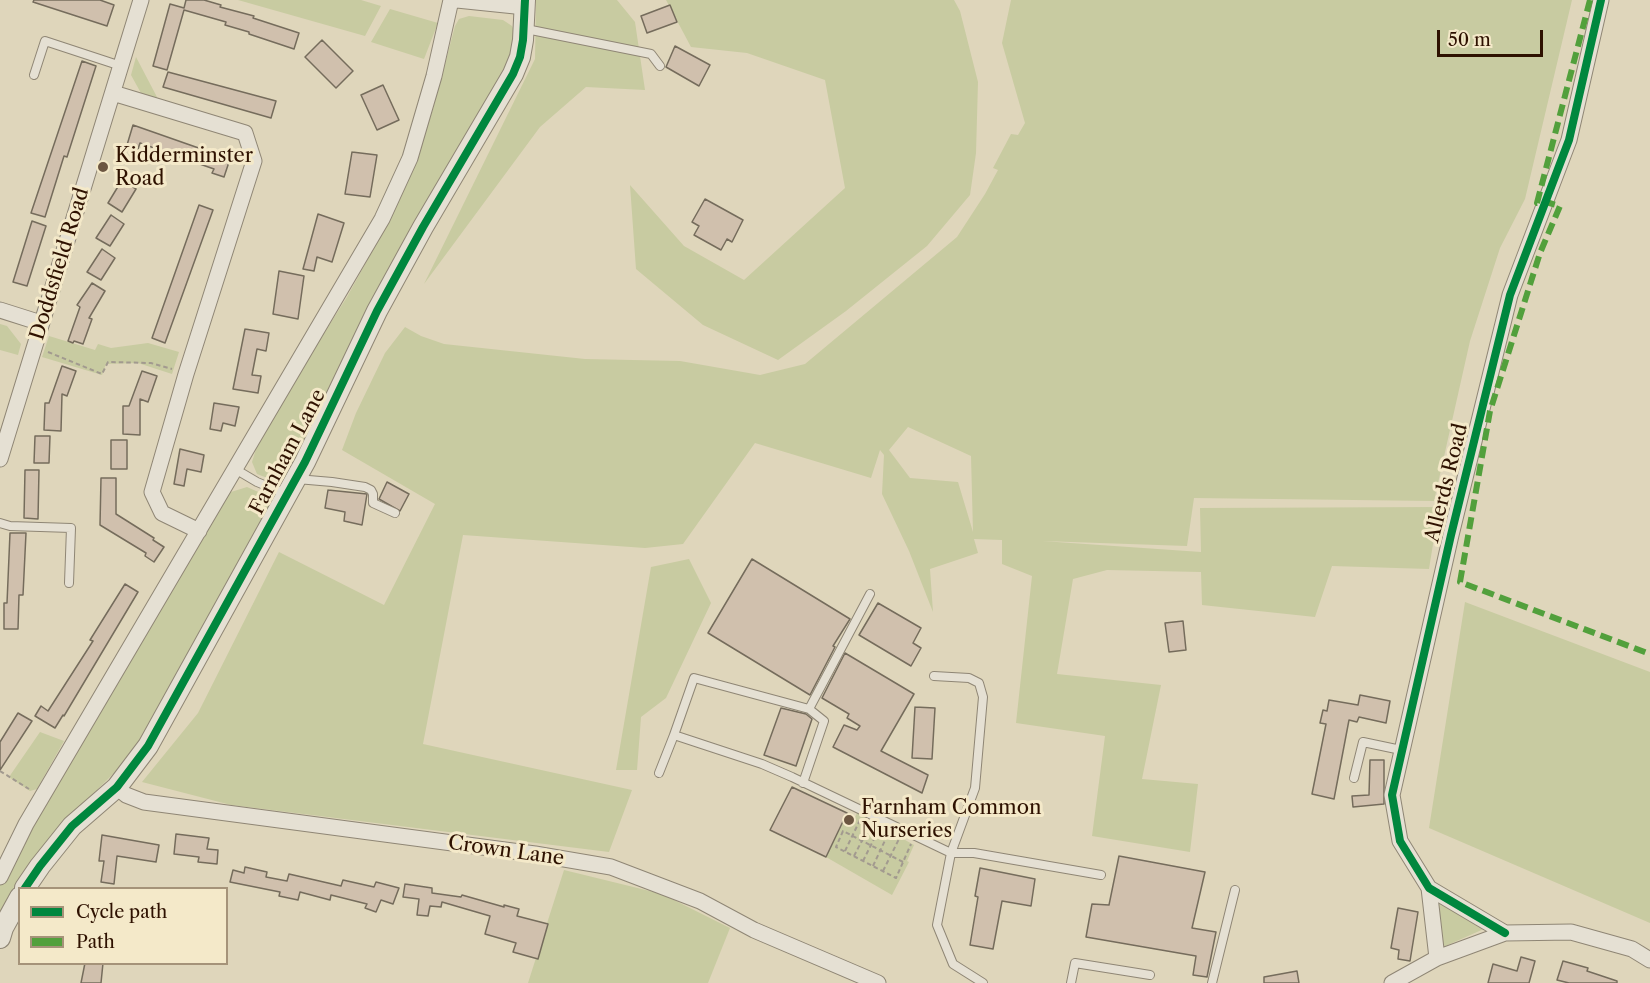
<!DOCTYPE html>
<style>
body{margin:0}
#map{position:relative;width:1650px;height:983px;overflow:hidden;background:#dfd6bb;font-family:"Libre Caslon Text",serif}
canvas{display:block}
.legend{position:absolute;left:18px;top:887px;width:210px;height:78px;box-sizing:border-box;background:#f4e9c9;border:2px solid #a59379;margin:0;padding:8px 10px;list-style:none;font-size:18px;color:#2e1100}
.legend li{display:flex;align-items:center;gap:12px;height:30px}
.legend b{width:30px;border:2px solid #a59379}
.scale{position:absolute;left:1437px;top:30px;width:106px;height:27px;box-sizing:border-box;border:3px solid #2e1100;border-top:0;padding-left:8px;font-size:18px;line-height:21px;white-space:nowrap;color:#2e1100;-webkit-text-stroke:4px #f4e9c9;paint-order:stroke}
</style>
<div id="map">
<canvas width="1650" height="983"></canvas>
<ul class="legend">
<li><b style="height:8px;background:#00873e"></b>Cycle path</li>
<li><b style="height:8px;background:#52a03c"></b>Path</li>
</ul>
<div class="scale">50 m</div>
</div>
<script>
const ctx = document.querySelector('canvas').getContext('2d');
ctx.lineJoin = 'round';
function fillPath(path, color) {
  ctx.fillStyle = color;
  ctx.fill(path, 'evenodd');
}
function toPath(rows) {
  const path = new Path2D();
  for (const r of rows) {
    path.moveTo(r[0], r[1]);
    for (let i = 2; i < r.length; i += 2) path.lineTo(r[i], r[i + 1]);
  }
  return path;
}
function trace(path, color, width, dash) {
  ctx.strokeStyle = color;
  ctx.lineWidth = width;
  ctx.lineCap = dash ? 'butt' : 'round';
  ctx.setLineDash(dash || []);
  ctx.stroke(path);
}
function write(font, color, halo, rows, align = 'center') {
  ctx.font = font + ' "Libre Caslon Text",serif';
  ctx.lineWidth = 6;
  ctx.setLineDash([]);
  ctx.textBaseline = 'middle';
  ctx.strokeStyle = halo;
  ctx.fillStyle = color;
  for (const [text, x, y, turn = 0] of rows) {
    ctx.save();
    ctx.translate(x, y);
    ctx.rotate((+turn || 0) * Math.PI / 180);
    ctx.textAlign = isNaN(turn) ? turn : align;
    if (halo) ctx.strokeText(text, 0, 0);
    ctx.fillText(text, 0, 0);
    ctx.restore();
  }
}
const green = toPath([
 [238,0,361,0,381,6,365,36],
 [536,0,617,0,635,22,645,90,586,87,540,127,424,284,535,59],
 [666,0,954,0,960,11,978,82,976,153,970,195,927,246,846,311,778,360,703,325,636,269,630,185,684,246,744,280,845,188,825,80,747,53,691,47],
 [1011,0,1572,0,1525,199,1500,248,1470,341,1434,501,1194,498,1187,546,1042,541,1201,552,1200,508,1439,507,1429,569,1332,566,1315,617,1202,605,1201,572,1107,570,1073,579,1057,674,1161,685,1142,779,1198,784,1190,852,1092,836,1105,736,1016,723,1032,576,1002,564,1002,540,974,539,978,553,930,569,933,612,909,551,882,494,884,455,880,450,871,478,755,443,683,544,645,548,463,535,423,744,632,790,609,852,231,805,142,782,198,713,279,552,384,605,435,504,342,450,356,413,385,353,405,327,421,336,444,344,585,359,680,361,760,375,805,364,957,237,985,194,998,170,993,168,1011,134,1018,135,1025,123,1002,43],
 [908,427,971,456,973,532,958,482,910,478,889,450],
 [390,9,438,23,424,59,371,42],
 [469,16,503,20,512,26,517,37,516,52,298,468,285,476,270,479,257,474,252,462,256,449,309,357,347,297,391,217,414,167,433,109,455,26,459,19],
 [136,57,158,99,142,95,131,75],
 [0,324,7,326,21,344,18,355,0,350],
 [49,336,95,350,98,344,111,348,148,343,179,352,172,374,138,363,106,364,102,375,42,357],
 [247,487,265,495,269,502,268,515,234,570,144,738,131,756,51,836,15,887,0,916,0,884,223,500,231,492],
 [689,559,711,603,666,698,641,717,637,770,616,770,651,567],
 [1465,602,1650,672,1650,923,1429,828],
 [40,732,64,741,37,789,30,791,9,777],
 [857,813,914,845,907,861,909,862,892,895,826,857,843,823,851,826],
 [564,870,662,894,730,928,708,983,528,983],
 [1439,902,1486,928,1441,948]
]);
const building = toPath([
 [34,0,100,0,114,5,107,26,33,2,34,0],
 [186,0,204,0,221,5,220,7,254,16,253,18,299,33,294,49,249,34,249,32,225,25,226,22,184,10,167,70,153,66,170,4,184,8,186,0],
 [670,5,677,22,647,33,641,16,670,5],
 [322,40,353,71,336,88,305,57,322,40],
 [675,46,710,65,699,86,666,67,675,46],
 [82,61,96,66,67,157,64,156,45,217,31,213,82,61],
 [168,72,276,101,271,118,163,87,168,72],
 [383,85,399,120,377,130,361,95,383,85],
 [133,125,230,159,224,177,212,173,214,169,140,143,138,149,127,145,133,125],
 [352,152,377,155,370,197,345,194,352,152],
 [122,180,136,189,122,212,108,203,122,180],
 [705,199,743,220,732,242,727,239,721,250,694,235,699,226,692,222,705,199],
 [199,205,213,210,165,343,152,338,199,205],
 [318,214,344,223,332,262,317,257,314,271,303,269,318,214],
 [111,215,124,224,110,246,96,238,111,215],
 [32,221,46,226,27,286,13,282,32,221],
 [102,249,115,258,101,280,87,272,102,249],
 [279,271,304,276,298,319,273,314,279,271],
 [92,283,105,291,89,318,92,319,83,344,74,341,73,343,68,341,80,307,77,305,92,283],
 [245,329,269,333,266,351,257,349,252,375,261,376,258,393,233,389,245,329],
 [62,366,76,371,67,396,62,394,61,431,44,430,45,403,49,403,62,366],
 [142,371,157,376,148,402,140,399,140,435,123,434,123,406,129,406,142,371],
 [214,403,239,407,235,426,223,423,221,431,210,429,214,403],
 [35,436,50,436,49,463,34,463,35,436],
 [111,440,127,440,127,469,111,469,111,440],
 [180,449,204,455,201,472,187,469,184,486,174,484,180,449],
 [25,470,39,470,38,519,24,518,25,470],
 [101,478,116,478,116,514,154,538,153,540,164,547,154,562,145,556,146,553,100,525,101,478],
 [387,482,409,494,400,511,379,499,387,482],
 [328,490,367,494,362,525,344,521,345,512,325,508,328,490],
 [10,533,26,533,23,595,19,595,18,629,4,629,4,603,7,603,10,533],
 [752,559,850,619,833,646,835,647,810,695,708,633,752,559],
 [125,584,138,592,64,716,63,715,55,728,35,716,41,706,48,711,93,641,90,640,125,584],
 [878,603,921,628,913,643,921,648,911,666,859,635,878,603],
 [1183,621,1186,650,1169,652,1165,623,1183,621],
 [845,653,914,694,881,751,928,775,922,793,833,747,844,725,857,730,860,726,847,718,849,714,822,698,845,653],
 [1360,695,1390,701,1386,723,1359,717,1357,722,1349,720,1334,799,1312,794,1326,724,1320,723,1323,710,1327,711,1329,700,1358,705,1360,695],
 [915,707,935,708,932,759,912,758,915,707],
 [781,708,806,714,812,719,796,766,764,755,781,708],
 [18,713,32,721,0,770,0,742,18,713],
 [1370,760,1384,760,1384,804,1353,807,1352,796,1369,795,1370,760],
 [792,787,847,813,826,857,770,830,792,787],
 [176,834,209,838,207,849,218,850,217,864,198,862,199,857,174,854,176,834],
 [102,835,159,845,156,862,117,856,114,884,101,882,104,861,99,861,102,835],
 [1119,856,1205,872,1192,928,1216,932,1207,977,1193,975,1196,956,1086,937,1092,904,1109,905,1119,856],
 [245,867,267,872,266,877,287,881,289,874,341,886,343,880,374,887,376,882,399,888,393,904,381,900,376,912,365,908,367,904,331,895,330,900,300,892,298,900,279,896,280,892,230,882,233,870,244,873,245,867],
 [980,868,1035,879,1031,906,1002,901,993,949,970,945,978,897,975,896,980,868],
 [405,884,432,888,432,893,461,897,462,895,504,907,504,905,519,909,517,916,548,924,538,959,513,952,516,943,485,934,490,916,442,902,441,907,430,906,428,916,417,915,419,899,403,897,405,884],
 [1398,908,1418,912,1410,961,1398,959,1399,950,1391,948,1398,908],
 [1521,957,1535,961,1529,983,1488,983,1493,964,1517,971,1521,957],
 [1563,961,1588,968,1587,971,1617,981,1617,983,1569,983,1557,980,1563,961],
 [85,963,103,963,101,983,81,983,85,963],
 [1297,971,1299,983,1264,983,1264,977,1297,971]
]);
const path = toPath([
 [48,352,102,374,108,362,151,363,172,369],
 [0,771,29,789],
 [845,851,860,820],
 [854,856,870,825],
 [863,861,879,829],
 [903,862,843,831,836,847,896,878,911,844],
 [873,866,888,834],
 [883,871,899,839]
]);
const service = toPath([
 [526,29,651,54,660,66],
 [34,75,45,41,121,66],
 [235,469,257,482,286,494],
 [297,479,332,482,365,487,371,490,373,494,373,503,395,513],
 [0,523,10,526,71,528,69,583],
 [809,709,870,594],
 [674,735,694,678,809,709,824,721,803,783],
 [659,773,674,735,762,764,792,777,951,853,975,788,983,697,979,683,969,678,934,676],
 [1354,778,1363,742,1401,750],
 [983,983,953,964,937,925,951,853,974,853,1101,875],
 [1071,983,1075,963,1150,975],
 [1212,983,1235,890]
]);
const minor = toPath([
 [457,0,525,7],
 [113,93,245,133,254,161,186,374,152,492,162,513,199,531],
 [0,310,41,323],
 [0,459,141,0],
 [117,787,126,795,144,802,535,854,611,867,700,901,754,930,878,983],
 [0,877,26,824,382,219,410,158,434,76,451,0],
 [1429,888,1437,958],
 [1505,933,1429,888,1400,841,1392,795,1451,535,1510,295,1569,140,1601,0],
 [1392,983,1437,958,1505,933,1571,932,1632,949,1650,960]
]);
const tertiary = toPath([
 [25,888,40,866,72,826,117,787,148,746,305,462,377,311,423,227,513,74,520,57,523,40,525,0],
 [0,938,3,928,20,897]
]);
const quiet = toPath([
 [1590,0,1537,203,1546,202,1560,206,1540,253,1490,411,1460,582,1650,654]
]);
const cycleway = toPath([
 [25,888,40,866,72,826,117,787,148,746,305,462,377,311,423,227,513,74,520,57,523,40,525,0],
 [1505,933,1429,888,1400,841,1392,795,1451,535,1510,295,1569,140,1601,0]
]);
const markers = [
 [103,167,6,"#6c5641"],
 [849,820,6,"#6c5641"]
];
const poiNames = [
 ["Kidderminster",115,156],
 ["Road",115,179],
 ["Farnham Common",861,808],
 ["Nurseries",861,831]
];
const streetNames = [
 ["Doddsfield Road",60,264,-73],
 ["Farnham Lane",288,452,-62],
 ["Allerds Road",1447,483,-76],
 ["Crown Lane",506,851,8]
];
fillPath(green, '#c8cba1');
fillPath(building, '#d0c0ad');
trace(building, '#756c5c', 1.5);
trace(service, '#8f8675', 10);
trace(minor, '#8f8675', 17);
trace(tertiary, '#8f8675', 22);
trace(path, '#a29a8f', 2, [4.5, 3]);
trace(service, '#e5e0d3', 8);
trace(minor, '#e5e0d3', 15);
trace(tertiary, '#e5e0d3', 20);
trace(quiet, '#52a03c', 6, [12, 6]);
trace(cycleway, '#00873e', 8);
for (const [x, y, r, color] of markers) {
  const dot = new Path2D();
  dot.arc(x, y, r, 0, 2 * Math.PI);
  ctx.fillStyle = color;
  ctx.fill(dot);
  trace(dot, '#f4e9c9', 2);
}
write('20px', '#2e1100', '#f4e9c9', poiNames, 'left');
write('20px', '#2e1100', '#f4e9c9', streetNames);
</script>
